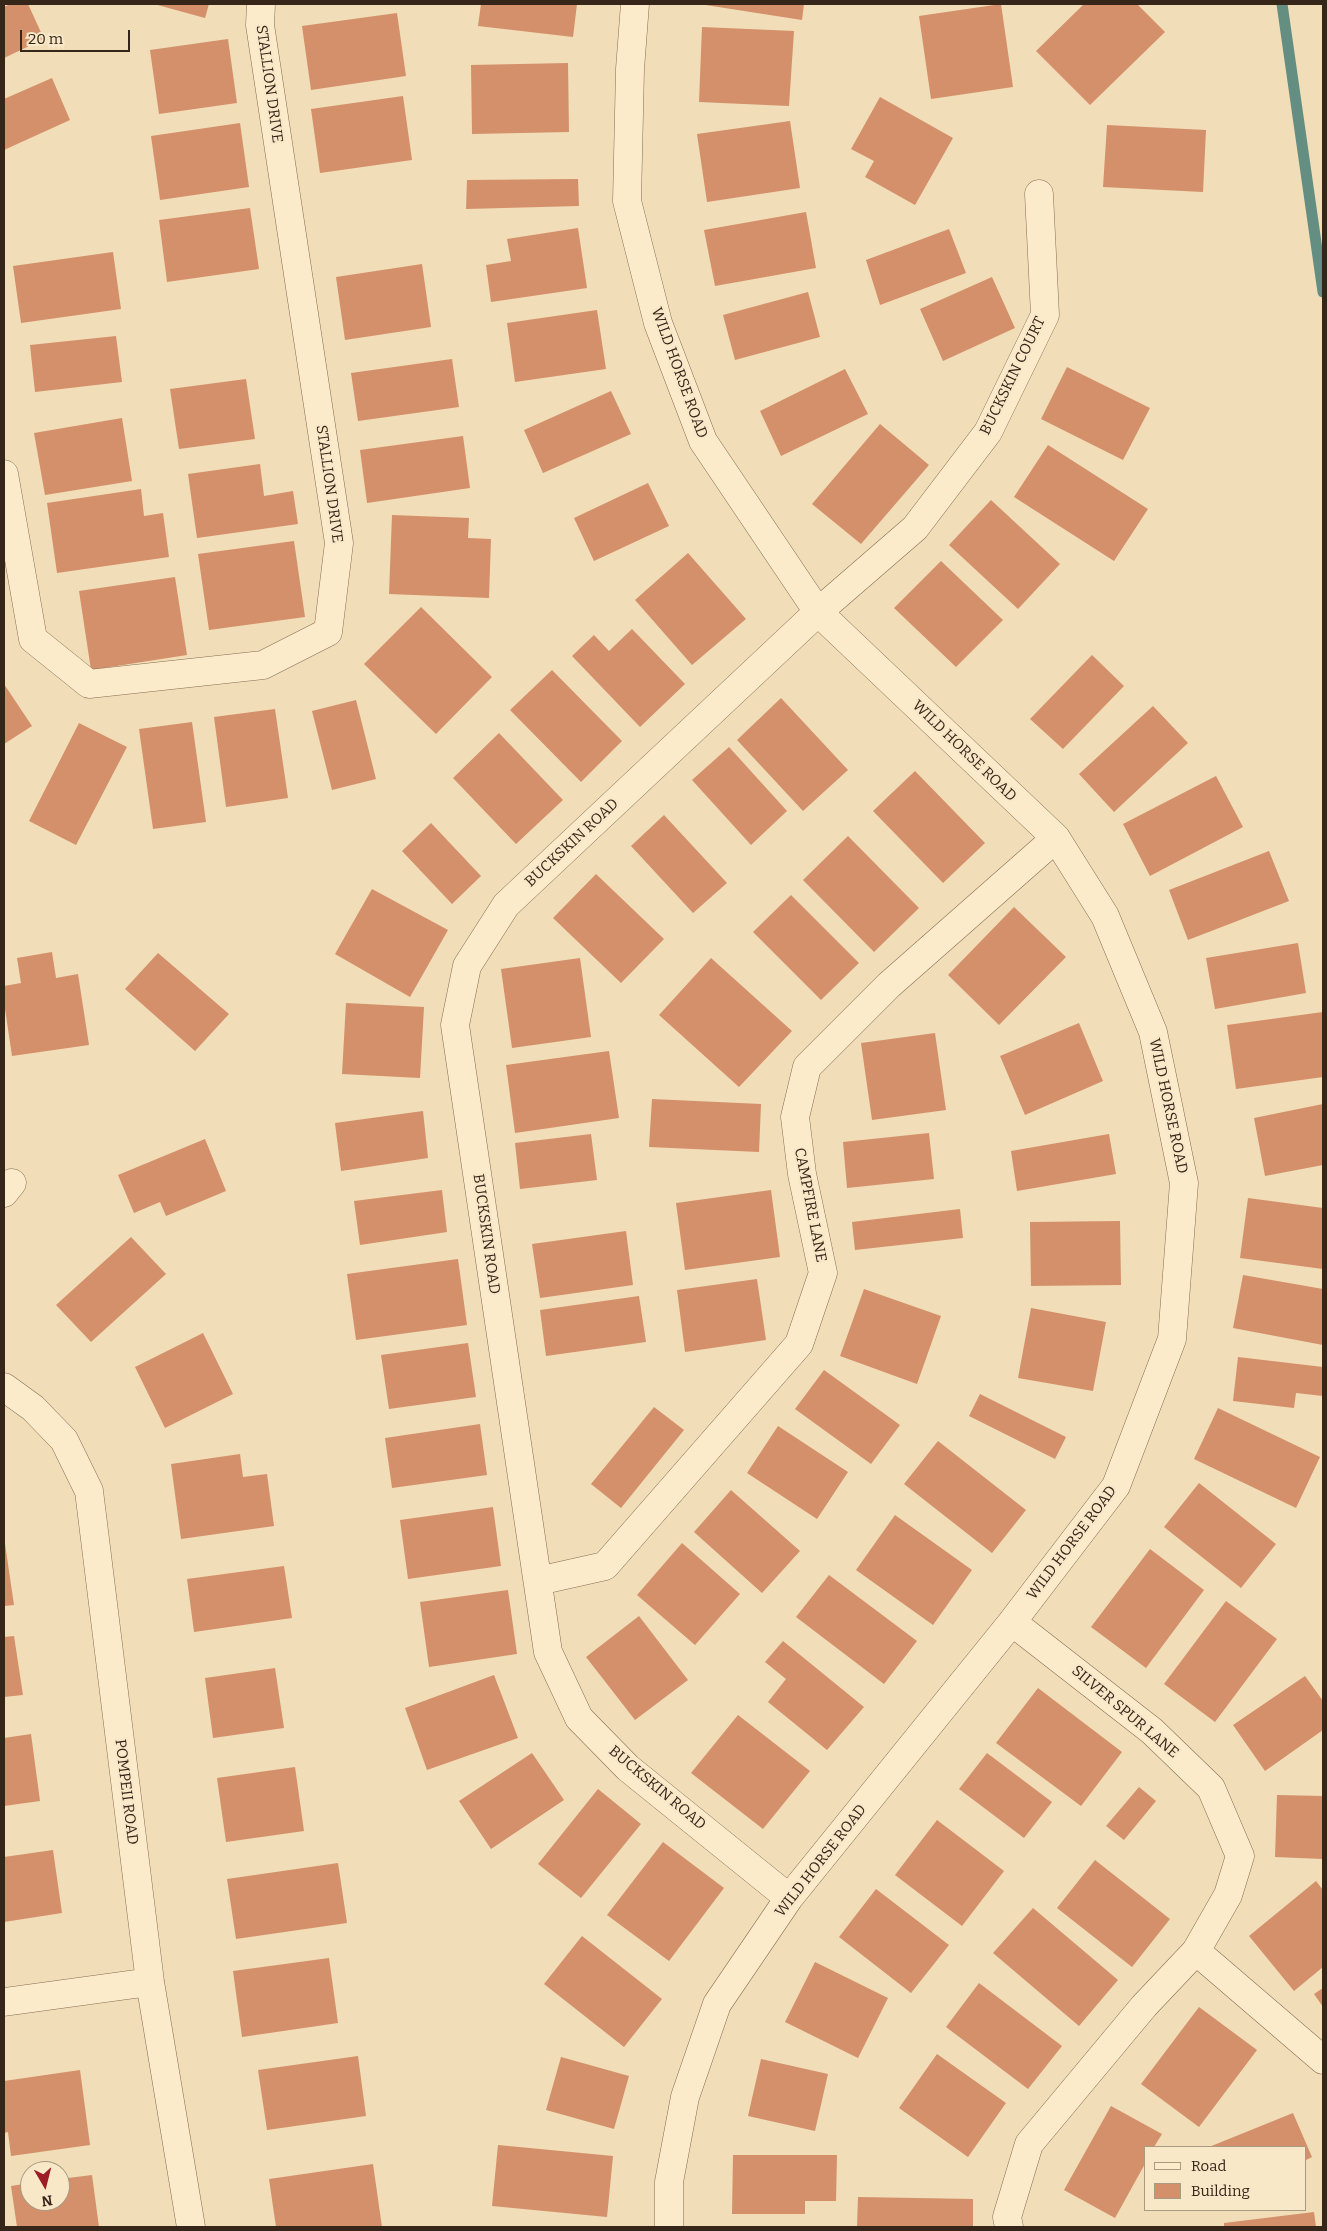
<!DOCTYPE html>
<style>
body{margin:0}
#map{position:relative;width:1327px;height:2231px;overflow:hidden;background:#f1ddb8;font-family:Bitter,serif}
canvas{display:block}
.frame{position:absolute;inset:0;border:5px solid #362519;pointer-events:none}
.legend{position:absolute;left:1144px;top:2146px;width:162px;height:65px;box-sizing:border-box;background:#f8e8c8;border:1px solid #aa9a82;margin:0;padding:6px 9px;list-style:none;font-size:15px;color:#362519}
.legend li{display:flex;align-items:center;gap:10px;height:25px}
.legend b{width:25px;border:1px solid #aa9a82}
.north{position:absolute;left:20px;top:2161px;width:50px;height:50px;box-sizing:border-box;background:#f8e8c8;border:1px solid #aa9a82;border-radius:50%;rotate:172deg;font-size:14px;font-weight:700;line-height:20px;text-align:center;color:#362519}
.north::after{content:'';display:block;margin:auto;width:18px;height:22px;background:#9c1d25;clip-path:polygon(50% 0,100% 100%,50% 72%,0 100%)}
.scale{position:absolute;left:20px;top:30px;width:110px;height:22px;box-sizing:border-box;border:2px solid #362519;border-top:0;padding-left:6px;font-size:15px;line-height:18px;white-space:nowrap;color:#362519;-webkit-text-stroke:4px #f8e8c8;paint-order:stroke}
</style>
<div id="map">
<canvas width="1327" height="2231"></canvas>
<div class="frame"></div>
<ul class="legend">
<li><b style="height:6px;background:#fcebcb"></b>Road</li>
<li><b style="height:14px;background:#d3906a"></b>Building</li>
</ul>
<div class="north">N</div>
<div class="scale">20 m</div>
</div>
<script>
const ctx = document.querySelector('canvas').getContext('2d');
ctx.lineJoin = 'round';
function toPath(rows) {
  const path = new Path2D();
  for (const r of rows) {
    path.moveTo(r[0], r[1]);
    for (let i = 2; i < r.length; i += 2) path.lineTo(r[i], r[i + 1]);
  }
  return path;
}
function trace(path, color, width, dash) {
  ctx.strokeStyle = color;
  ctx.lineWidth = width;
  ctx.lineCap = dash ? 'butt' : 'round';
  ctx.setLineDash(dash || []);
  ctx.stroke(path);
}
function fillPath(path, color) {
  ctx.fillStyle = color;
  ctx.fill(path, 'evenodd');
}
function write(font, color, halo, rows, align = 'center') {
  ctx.font = font + ' Bitter,serif';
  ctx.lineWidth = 4.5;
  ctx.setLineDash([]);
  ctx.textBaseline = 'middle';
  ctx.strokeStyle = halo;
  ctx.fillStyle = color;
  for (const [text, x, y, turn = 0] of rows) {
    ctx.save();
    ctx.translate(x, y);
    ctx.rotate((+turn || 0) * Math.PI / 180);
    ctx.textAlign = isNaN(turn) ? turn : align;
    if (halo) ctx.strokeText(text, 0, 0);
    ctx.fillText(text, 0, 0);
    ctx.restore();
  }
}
const stream = toPath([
 [1282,4,1323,292]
]);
const building = toPath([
 [10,4,28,4,44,39,4,58,4,7],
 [154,4,209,4,205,18],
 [481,4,577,4,573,37,478,26],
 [699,4,804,4,802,20],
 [1001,4,1013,87,931,99,919,16],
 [1084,4,1137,4,1165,32,1090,105,1036,51],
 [397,13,406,76,311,90,302,26],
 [702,27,794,31,789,106,699,102],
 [228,39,237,103,159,114,150,50],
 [568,63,569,132,472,134,471,65],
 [52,78,70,120,4,150,4,99],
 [403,96,412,160,320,173,311,109],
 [880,97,953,138,915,205,865,177,874,161,851,149],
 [790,121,800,188,707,202,697,134],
 [240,123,249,187,160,200,151,136],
 [1107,125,1206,130,1203,192,1103,187],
 [578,179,579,206,466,209,467,180],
 [250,208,259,269,167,282,159,220],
 [806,212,816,268,715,286,704,230],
 [578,228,587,288,491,302,486,265,511,261,507,239],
 [949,229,966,273,880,305,866,260],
 [113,252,121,309,21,323,13,266],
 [422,264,431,327,345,340,336,277],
 [992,277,1015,328,943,361,920,309],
 [808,292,820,337,735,360,723,315],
 [597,310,606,369,515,382,507,323],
 [116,336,122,382,35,392,30,345],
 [452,359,459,407,358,421,351,373],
 [1067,367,1150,408,1123,460,1041,419],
 [845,369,868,414,781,456,760,411],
 [246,379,255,439,179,449,170,389],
 [611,391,631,434,543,473,524,430],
 [122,418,132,481,45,495,34,433],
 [880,424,929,465,861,544,812,504],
 [463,436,470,488,367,503,360,450],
 [1048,445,1148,509,1114,561,1014,497],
 [260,464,264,496,293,491,298,524,197,538,188,474],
 [648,483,669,526,594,561,574,518],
 [141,489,144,516,163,513,169,557,57,573,47,503],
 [991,500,1060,564,1018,609,949,545],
 [392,515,469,518,468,538,491,539,489,598,389,594],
 [294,541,305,617,209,630,198,554],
 [688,553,746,619,692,665,635,600],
 [941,561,1003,620,956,667,894,608],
 [175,577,187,655,91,670,79,591],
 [421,607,492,677,436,734,364,664],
 [632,629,685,684,640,727,572,656,594,635,609,651],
 [1092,655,1124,686,1063,749,1030,719],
 [552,670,622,741,581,782,510,710],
 [4,684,32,726,4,744],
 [781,698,848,770,803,811,737,740],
 [356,700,376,779,332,790,312,711],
 [1153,706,1188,743,1114,812,1079,774],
 [275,709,288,798,226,807,214,717],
 [192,722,206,822,153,829,139,729],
 [79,723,127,747,76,845,29,821],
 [499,733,563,800,516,844,453,778],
 [729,747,787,811,751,845,692,780],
 [915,771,985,843,943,883,873,811],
 [1216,776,1243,827,1150,876,1123,824],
 [664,815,727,883,693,913,631,846],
 [431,823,481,876,452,904,402,851],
 [848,836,919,908,874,952,803,880],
 [1269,851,1289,901,1188,940,1169,890],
 [596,874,664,939,621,983,553,918],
 [372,889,448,930,410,997,335,954],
 [791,895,859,963,821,1000,753,932],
 [1014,907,1066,957,999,1025,948,975],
 [1298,943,1306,993,1215,1009,1206,958],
 [52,952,56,978,78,974,89,1045,12,1056,4,1002,4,986,21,983,17,958],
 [158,953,229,1014,195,1051,125,989],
 [580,958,591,1037,512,1048,501,969],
 [711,958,792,1031,739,1087,659,1015],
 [346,1003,424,1007,420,1078,342,1074],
 [1323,1012,1323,1077,1236,1089,1227,1025],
 [1079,1023,1103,1081,1025,1115,1000,1056],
 [935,1033,946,1110,872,1120,861,1043],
 [609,1051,619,1118,515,1133,506,1065],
 [652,1099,761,1104,759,1152,649,1147],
 [1323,1104,1323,1165,1265,1176,1254,1118],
 [423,1111,428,1158,341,1171,335,1123],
 [929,1133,934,1179,847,1188,843,1142],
 [591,1134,597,1180,520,1189,515,1143],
 [1109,1134,1116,1174,1017,1191,1011,1151],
 [205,1139,226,1191,166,1216,160,1202,134,1213,118,1175],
 [442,1190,447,1232,360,1245,354,1201],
 [771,1190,780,1257,685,1270,676,1203],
 [1248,1198,1323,1208,1323,1269,1240,1258],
 [960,1209,963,1238,855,1250,852,1222],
 [1120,1221,1121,1285,1031,1286,1030,1222],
 [626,1231,633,1285,540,1298,532,1244],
 [131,1237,166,1274,91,1342,56,1305],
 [458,1259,467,1325,356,1340,347,1274],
 [1243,1275,1323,1289,1323,1345,1233,1328],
 [757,1279,766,1340,685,1352,677,1290],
 [864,1289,941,1316,917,1384,840,1356],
 [639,1296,646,1342,546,1356,540,1310],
 [1031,1308,1106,1322,1093,1391,1018,1378],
 [203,1333,233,1394,165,1428,135,1367],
 [468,1343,476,1397,389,1409,381,1355],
 [1238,1357,1323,1367,1323,1396,1296,1393,1294,1408,1233,1401],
 [824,1370,900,1425,871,1464,795,1409],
 [980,1394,1066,1437,1055,1459,969,1416],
 [654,1407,684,1430,621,1508,591,1484],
 [1218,1408,1320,1457,1296,1508,1194,1459],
 [480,1424,487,1475,392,1488,385,1438],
 [778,1426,848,1472,817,1519,747,1473],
 [938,1441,1026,1510,992,1553,904,1484],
 [240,1454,243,1477,267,1474,274,1526,181,1539,171,1464],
 [1199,1483,1276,1544,1241,1588,1164,1527],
 [731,1490,800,1551,762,1593,694,1532],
 [493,1507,501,1566,408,1579,400,1520],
 [895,1515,972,1570,933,1625,856,1570],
 [4,1537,14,1605,4,1606],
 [682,1543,740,1594,695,1645,637,1595],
 [1150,1549,1204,1590,1146,1668,1091,1627],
 [284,1566,292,1618,194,1632,187,1579],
 [829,1575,917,1641,884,1684,796,1617],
 [508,1590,517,1654,429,1667,420,1602],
 [1226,1601,1277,1639,1215,1722,1164,1684],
 [639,1616,688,1680,635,1720,586,1657],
 [14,1636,23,1695,4,1697,4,1637],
 [783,1641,864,1707,827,1750,768,1702,786,1679,765,1662],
 [275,1668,284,1728,213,1738,205,1678],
 [494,1675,518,1738,427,1770,405,1708],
 [1305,1676,1323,1701,1323,1730,1265,1771,1233,1725],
 [1038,1688,1122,1752,1081,1806,996,1743],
 [738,1715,810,1771,763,1829,691,1773],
 [31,1734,40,1801,4,1806,4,1738],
 [532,1753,564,1800,491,1849,459,1801],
 [987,1753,1052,1802,1024,1838,959,1789],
 [295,1767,304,1831,226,1842,217,1778],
 [1139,1787,1156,1801,1124,1840,1106,1826],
 [598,1789,641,1824,581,1898,538,1864],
 [1277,1795,1323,1796,1323,1859,1275,1857],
 [937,1820,1004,1871,962,1926,895,1875],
 [663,1842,724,1888,669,1961,607,1915],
 [53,1850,62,1913,4,1922,4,1857],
 [1095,1860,1170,1919,1132,1967,1057,1908],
 [338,1863,347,1923,236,1939,227,1879],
 [1316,1881,1323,1890,1323,1967,1294,1991,1249,1936],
 [876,1889,949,1945,911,1993,839,1937],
 [1033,1908,1118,1980,1079,2026,993,1953],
 [582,1936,662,1999,624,2047,544,1984],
 [329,1958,338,2023,242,2037,233,1971],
 [815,1962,888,1998,858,2058,785,2022],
 [979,1983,1062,2046,1028,2089,946,2027],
 [1323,1988,1323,2007,1314,1994],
 [1199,2007,1257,2050,1199,2127,1141,2084],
 [937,2054,1006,2103,968,2157,899,2108],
 [358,2056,366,2116,267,2130,258,2070],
 [561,2057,629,2076,614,2129,546,2110],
 [761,2059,828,2074,815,2131,748,2116],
 [80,2070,90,2145,11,2156,8,2132,4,2133,4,2081],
 [1111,2106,1162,2134,1154,2147,1146,2147,1146,2162,1115,2218,1064,2190],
 [1293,2113,1312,2157,1306,2160,1306,2147,1209,2147],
 [498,2145,613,2156,607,2217,492,2206],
 [733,2155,837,2155,836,2201,805,2201,805,2214,732,2214],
 [373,2164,382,2227,276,2227,269,2179],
 [92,2175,99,2227,17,2227,11,2186,30,2183,30,2201,60,2201,60,2179],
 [858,2197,973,2199,973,2227,857,2227],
 [1314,2212,1316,2227,1224,2227,1224,2223]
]);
const street = toPath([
 [635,4,630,69,627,201,658,323,703,441,818,612,1056,838,1105,916,1153,1032,1184,1183,1172,1339,1116,1486,1012,1622,789,1898,717,2004,685,2097,669,2182,669,2227],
 [4,474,33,639,89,684,263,665,328,632,339,543,260,25,261,4],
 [4,1193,12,1183],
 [4,1387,33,1408,64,1440,89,1491,150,1982,191,2227],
 [538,1581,605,1566,799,1344,823,1273,802,1174,795,1117,807,1067,889,985,1056,838],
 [789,1898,628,1768,579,1718,548,1652,455,1025,467,966,506,905,818,612,915,528,988,432,1045,315,1039,194],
 [1196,1951,1323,2060],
 [4,2002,150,1982],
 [1009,2227,1007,2217,1029,2144,1144,2006,1196,1951,1228,1895,1240,1856,1211,1788,1152,1731,1012,1622]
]);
const streetNames = [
 ["STALLION DRIVE",269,84,82],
 ["WILD HORSE ROAD",679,373,70],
 ["BUCKSKIN COURT",1013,376,-64],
 ["STALLION DRIVE",329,484,82],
 ["WILD HORSE ROAD",964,751,44],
 ["BUCKSKIN ROAD",572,843,-43],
 ["WILD HORSE ROAD",1168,1106,78],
 ["CAMPFIRE LANE",810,1205,79],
 ["BUCKSKIN ROAD",486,1234,82],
 ["WILD HORSE ROAD",1072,1543,-53],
 ["SILVER SPUR LANE",1125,1712,40],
 ["BUCKSKIN ROAD",657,1788,40],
 ["POMPEII ROAD",126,1792,83],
 ["WILD HORSE ROAD",821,1861,-52]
];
trace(stream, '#658e82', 11);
fillPath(building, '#d3906a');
trace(street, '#886c52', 29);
trace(street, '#fcebcb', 28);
write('15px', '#362519', '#f8e8c8', streetNames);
</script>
